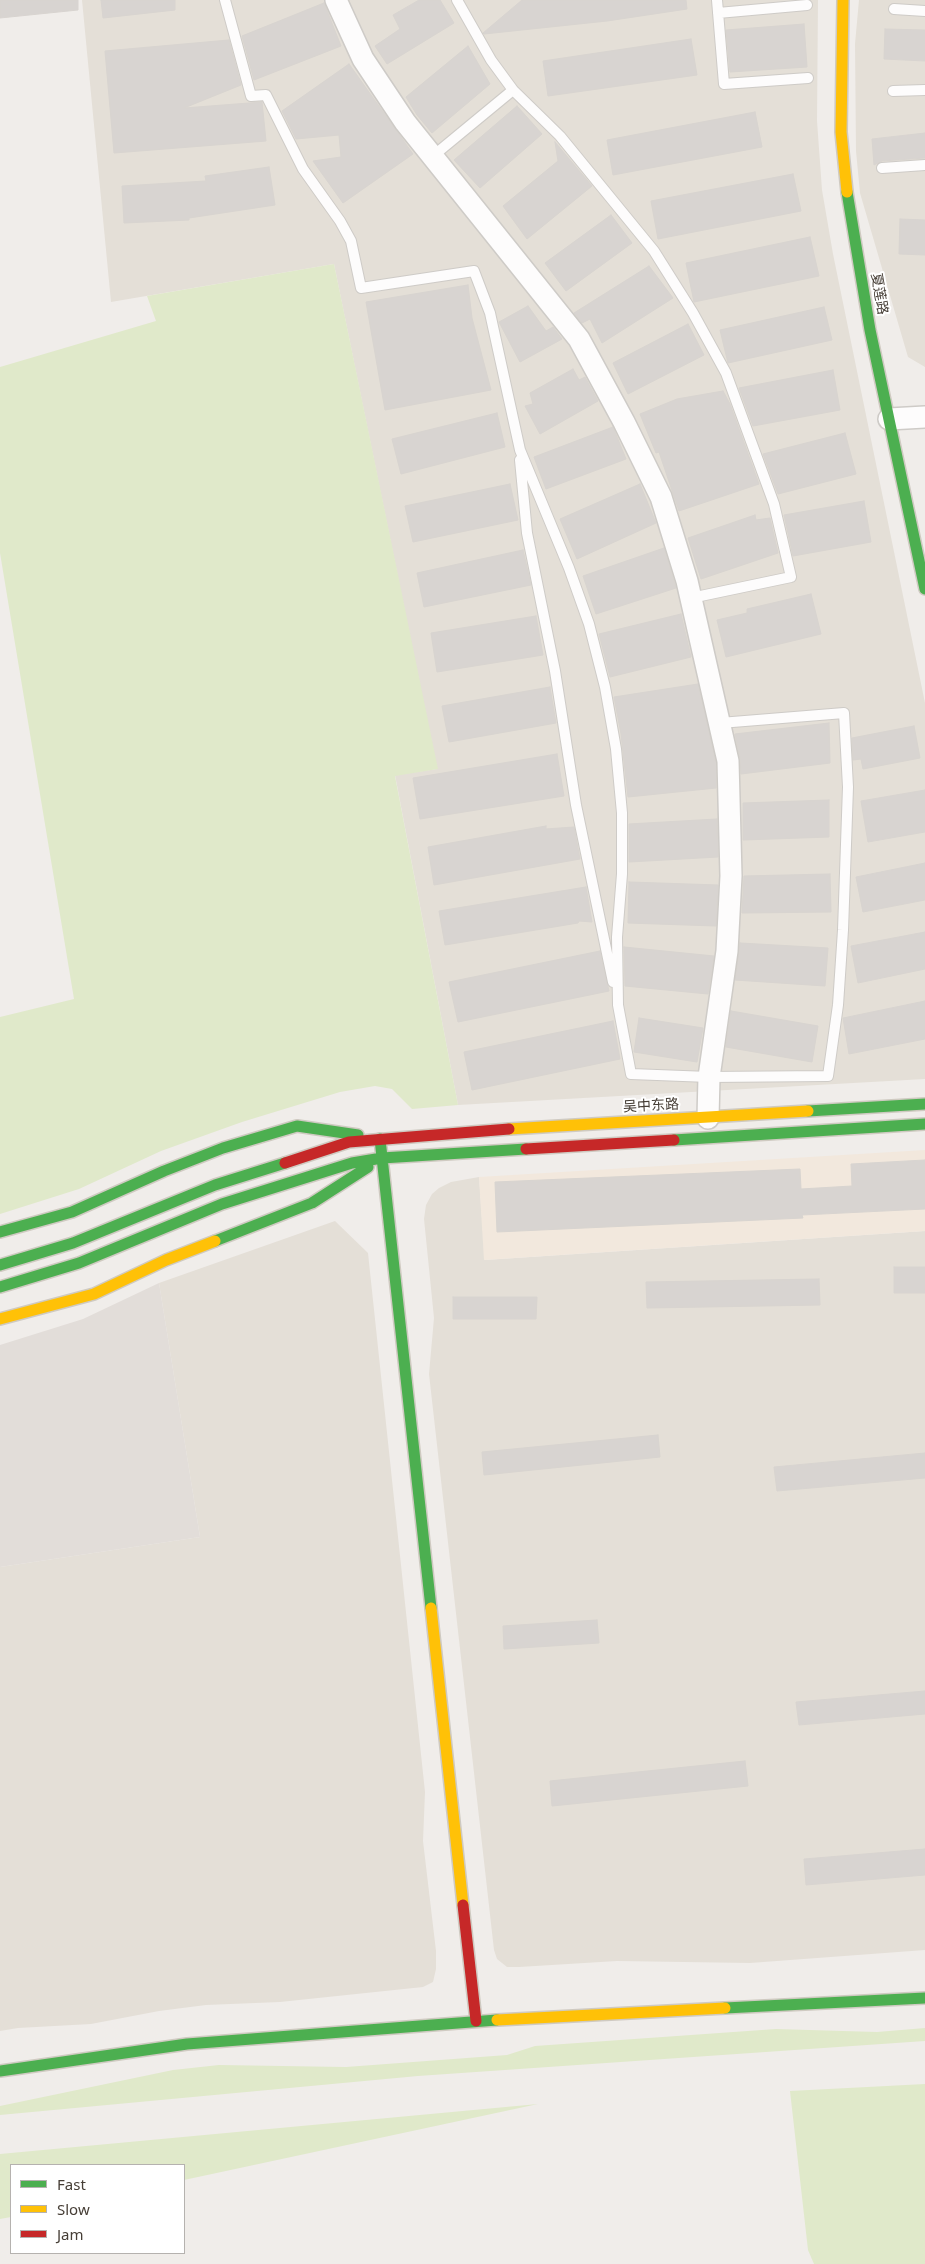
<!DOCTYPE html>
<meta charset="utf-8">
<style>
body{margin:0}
#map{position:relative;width:925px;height:2264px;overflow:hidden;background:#f0edea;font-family:"Noto Sans",sans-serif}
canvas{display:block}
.legend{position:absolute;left:10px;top:2164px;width:175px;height:90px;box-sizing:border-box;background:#fff;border:1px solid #b5b2af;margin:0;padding:6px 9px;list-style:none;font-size:15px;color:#463e36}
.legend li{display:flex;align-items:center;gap:10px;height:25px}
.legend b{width:25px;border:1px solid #b5b2af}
</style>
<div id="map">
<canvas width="925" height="2264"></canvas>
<ul class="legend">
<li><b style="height:6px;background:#4caf50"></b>Fast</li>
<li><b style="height:6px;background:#ffc107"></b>Slow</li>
<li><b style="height:6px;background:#c62828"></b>Jam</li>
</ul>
</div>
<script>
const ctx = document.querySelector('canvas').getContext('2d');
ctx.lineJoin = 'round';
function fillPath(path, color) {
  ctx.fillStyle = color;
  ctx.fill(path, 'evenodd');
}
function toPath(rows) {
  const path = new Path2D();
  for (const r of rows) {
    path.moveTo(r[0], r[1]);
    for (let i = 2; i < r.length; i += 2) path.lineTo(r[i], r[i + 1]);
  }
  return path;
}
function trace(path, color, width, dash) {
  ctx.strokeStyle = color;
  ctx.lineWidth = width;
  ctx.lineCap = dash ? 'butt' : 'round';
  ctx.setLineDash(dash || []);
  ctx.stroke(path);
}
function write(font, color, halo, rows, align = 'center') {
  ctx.font = font + ' "Noto Sans","Noto Sans SC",sans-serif';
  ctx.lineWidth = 4;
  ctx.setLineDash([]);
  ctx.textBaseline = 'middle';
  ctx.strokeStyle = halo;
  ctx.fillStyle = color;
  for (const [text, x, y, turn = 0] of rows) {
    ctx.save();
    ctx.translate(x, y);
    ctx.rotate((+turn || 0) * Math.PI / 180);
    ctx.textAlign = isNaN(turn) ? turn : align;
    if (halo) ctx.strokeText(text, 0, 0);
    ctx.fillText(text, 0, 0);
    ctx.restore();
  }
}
const residential = toPath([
 [82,0,818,0,817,121,822,190,833,254,925,703,925,1079,458,1105,395,775,437,769,334,264,111,302],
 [859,0,925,0,925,367,908,357,860,193,856,151,855,44],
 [479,1177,485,1260,925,1231,925,1950,750,1963,617,1961,519,1967,507,1967,497,1959,494,1950,429,1374,434,1318,424,1219,426,1205,432,1194,439,1188,451,1182],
 [335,1221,368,1253,425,1792,423,1841,436,1951,436,1969,433,1982,423,1987,280,2002,206,2005,159,2011,91,2024,18,2028,0,2031,0,1567,200,1537,159,1283]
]);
const commercial = toPath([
 [925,1150,925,1231,484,1260,479,1177]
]);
const industrial = toPath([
 [159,1283,200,1537,0,1567,0,1345,83,1319]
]);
const green = toPath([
 [334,264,438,769,395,776,458,1105,412,1109,392,1089,375,1086,340,1092,242,1122,161,1151,79,1189,0,1214,0,1017,74,999,0,553,0,367,156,321,147,296],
 [925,2028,925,2041,418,2076,0,2115,0,2106,173,2070,219,2065,346,2067,507,2055,535,2046,776,2029,877,2032],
 [925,2084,925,2264,814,2264,808,2250,790,2091],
 [538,2104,184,2180,184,2165,11,2165,11,2217,0,2219,0,2154]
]);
const building = toPath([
 [0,0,78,0,78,10,0,18,0,0],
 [101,0,175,0,175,10,103,18,101,0],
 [419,0,440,0,454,23,387,64,375,46,400,29,393,15,419,0],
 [522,0,686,0,687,9,607,21,484,34,483,33,522,0],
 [324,3,341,46,254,80,242,36,324,3],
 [804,24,807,67,730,72,726,30,804,24],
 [885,29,925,30,925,61,884,59,885,29],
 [691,39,697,75,548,96,543,61,691,39],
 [229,40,241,85,184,108,262,102,266,141,114,153,105,51,229,40],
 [468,46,490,84,432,133,417,115,406,97,468,46],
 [349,64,413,154,343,203,313,161,341,157,339,135,296,139,282,111,349,64],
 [517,106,542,134,480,188,454,160,517,106],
 [755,112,762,147,613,175,607,140,755,112],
 [925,133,925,158,882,161,874,165,872,139,925,133],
 [555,142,592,186,527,239,503,206,558,161,555,142],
 [269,167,275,205,189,218,189,220,124,223,122,186,206,181,205,176,269,167],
 [793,174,801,211,658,239,651,201,793,174],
 [611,215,632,243,566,291,545,263,611,215],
 [900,219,925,220,925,255,899,254,900,219],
 [810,237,819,276,694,302,686,263,810,237],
 [649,266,673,298,602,343,590,319,582,323,574,313,649,266],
 [468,285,472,318,491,390,385,410,366,302,468,285],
 [528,306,546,331,553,327,562,339,520,362,499,322,528,306],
 [824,307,832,340,728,363,720,330,824,307],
 [688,324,704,355,628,394,613,363,688,324],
 [573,369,579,380,585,377,598,401,540,434,525,406,533,404,530,393,573,369],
 [833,370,840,410,753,426,739,388,833,370],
 [723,391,730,404,759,484,679,511,659,452,656,453,640,414,677,399,723,391],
 [497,413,505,447,401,474,392,439,497,413],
 [613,427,626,459,546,489,534,457,613,427],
 [845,433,856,474,778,494,763,454,845,433],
 [510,484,518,520,413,542,405,506,510,484],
 [640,484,656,523,577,559,560,519,640,484],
 [864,501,871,542,793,556,784,515,864,501],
 [755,515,756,520,770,518,778,553,701,579,688,538,755,515],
 [664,548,676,588,596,614,583,576,664,548],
 [523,550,531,585,424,607,417,573,523,550],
 [811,594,821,634,726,657,717,620,747,613,747,609,811,594],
 [681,614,691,657,610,677,599,634,681,614],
 [536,616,543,655,437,672,431,633,536,616],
 [698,684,716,763,716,788,628,797,621,734,614,697,698,684],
 [550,687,556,723,449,742,442,706,550,687],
 [829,723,830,763,741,774,740,758,735,734,829,723],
 [914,726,920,758,863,769,861,759,853,760,852,738,914,726],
 [557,754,564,796,420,819,413,778,557,754],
 [925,790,925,832,868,842,861,801,925,790],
 [829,800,829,837,743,840,743,803,829,800],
 [717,819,718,857,629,862,629,824,717,819],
 [546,826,546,829,574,827,580,859,434,885,428,847,546,826],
 [925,863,925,900,863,912,856,877,925,863],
 [830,874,831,912,742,913,744,876,830,874],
 [629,882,718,885,716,926,628,923,629,882],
 [586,887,592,922,579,921,578,923,445,945,439,911,586,887],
 [925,932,925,969,858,983,851,946,925,932],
 [740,943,828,948,825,986,735,980,740,943],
 [624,947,714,956,708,994,625,986,624,947],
 [600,951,609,991,458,1022,449,982,600,951],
 [925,1001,925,1039,849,1054,843,1018,925,1001],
 [731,1011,818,1026,812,1062,726,1047,731,1011],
 [639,1018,703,1028,697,1062,634,1052,639,1018],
 [613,1021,620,1059,472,1090,464,1052,613,1021],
 [925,1160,925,1209,802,1215,803,1218,497,1232,495,1182,800,1169,801,1189,852,1186,851,1164,925,1160],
 [894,1267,925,1267,925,1293,894,1293,894,1267],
 [819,1279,820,1305,647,1308,646,1282,819,1279],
 [453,1297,537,1297,536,1319,453,1319,453,1297],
 [658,1435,660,1457,484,1475,482,1452,658,1435],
 [925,1453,925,1478,777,1491,774,1467,925,1453],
 [597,1620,599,1643,504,1649,503,1626,597,1620],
 [925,1691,925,1714,799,1725,796,1702,925,1691],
 [745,1761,748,1786,552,1806,550,1781,745,1761],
 [925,1849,925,1875,806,1885,804,1859,925,1849]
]);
const lane = toPath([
 [225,0,251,96,266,95,303,169,340,221,351,241,361,288,474,271,490,313,520,450,569,568,589,624,605,687,616,749,622,813,622,874,617,937,618,1005,631,1074,709,1077,828,1076,838,1005,843,930,848,787,844,713,720,723],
 [457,0,491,60,513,90,560,136,654,251,693,313,726,373,774,504,791,577,691,598],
 [717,0,724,84,808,78],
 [894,9,925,11],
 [718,13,807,5],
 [893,91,925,90],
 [433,156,513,90],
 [882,168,925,165],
 [520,460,527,533,555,671,576,805,613,982]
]);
const street = toPath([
 [336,0,363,59,405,122,579,339,624,422,661,497,687,581,728,761,731,876,727,951,709,1077,708,1118],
 [889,419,925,417]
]);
const fast = toPath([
 [847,192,870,330,925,589],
 [808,1111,925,1104],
 [380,1139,431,1608],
 [674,1140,925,1124],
 [0,1232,72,1212,164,1171,223,1148,297,1126,358,1135],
 [215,1241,312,1203,368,1167],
 [0,1265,73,1243,215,1185,285,1163],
 [0,1287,79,1263,222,1204,352,1163,382,1158,526,1149],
 [725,2008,925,1998],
 [0,2071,187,2044,497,2020]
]);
const slow = toPath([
 [843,0,841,132,847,192],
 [509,1129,808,1111],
 [0,1319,94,1294,166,1260,215,1241],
 [431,1608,463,1905],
 [497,2020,725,2008]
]);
const jam = toPath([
 [526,1149,674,1140],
 [285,1163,349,1142,509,1129],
 [463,1905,476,2021]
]);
const streetNames = [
 ["夏莲路",879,294,80],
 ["吴中东路",651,1106,-3]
];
fillPath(residential, '#e4dfd7');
fillPath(commercial, '#f2e8dd');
fillPath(industrial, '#e2ddd9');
fillPath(green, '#e0e9ca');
fillPath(building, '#d8d4d1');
trace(building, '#d8d4d0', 1);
trace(lane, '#cecbc7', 12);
trace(street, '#cecbc7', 24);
trace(fast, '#cfcac1', 14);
trace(slow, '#cfcac1', 14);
trace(jam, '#cfcac1', 14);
trace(lane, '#fdfcfc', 10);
trace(street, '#fdfcfc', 21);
trace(fast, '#4caf50', 11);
trace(slow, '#ffc107', 11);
trace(jam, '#c62828', 11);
write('14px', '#463e36', '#fff', streetNames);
</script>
